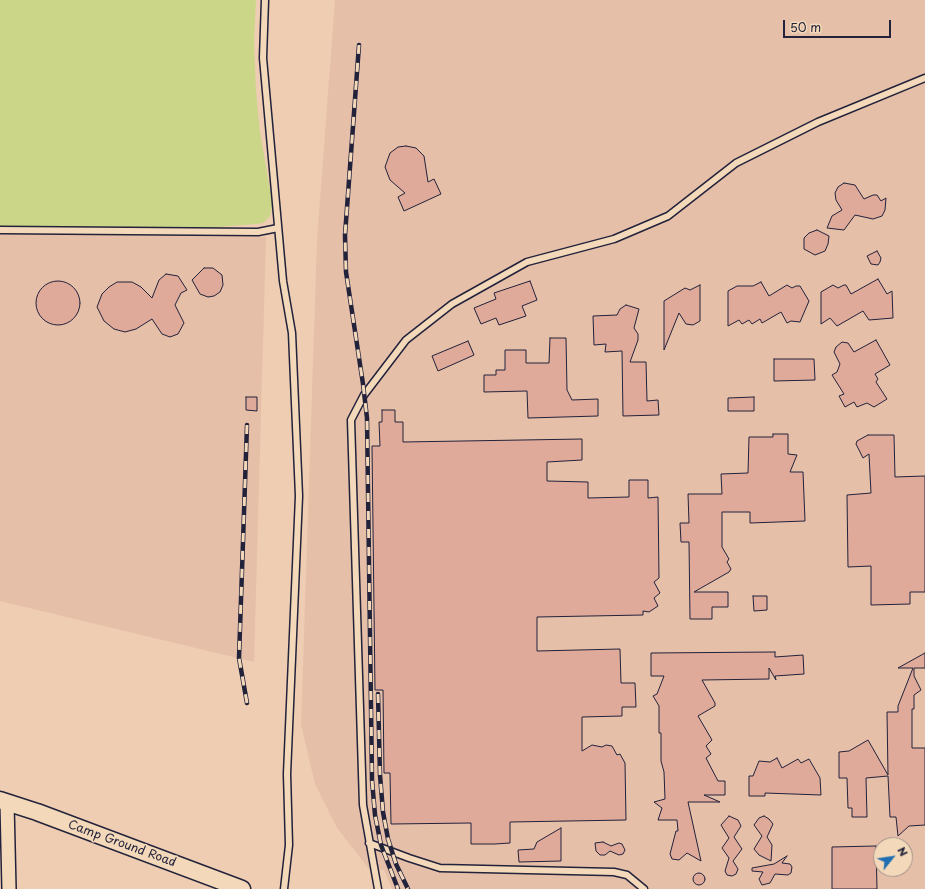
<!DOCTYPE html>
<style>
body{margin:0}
#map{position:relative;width:925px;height:889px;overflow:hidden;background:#efcdb2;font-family:"Playpen Sans",sans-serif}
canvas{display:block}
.north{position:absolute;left:873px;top:837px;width:40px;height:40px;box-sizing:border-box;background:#f3d9ba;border:1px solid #9f9087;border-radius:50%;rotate:60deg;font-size:11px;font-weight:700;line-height:16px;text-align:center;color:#22223b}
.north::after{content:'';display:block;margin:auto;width:14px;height:18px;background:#1f6fb2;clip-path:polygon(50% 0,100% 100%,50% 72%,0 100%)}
.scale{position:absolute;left:783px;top:20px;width:108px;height:18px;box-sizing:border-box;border:2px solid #22223b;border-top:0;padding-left:5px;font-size:12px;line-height:14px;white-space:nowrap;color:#22223b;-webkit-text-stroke:3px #f3d9ba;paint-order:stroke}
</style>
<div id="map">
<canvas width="925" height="889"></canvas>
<div class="north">N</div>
<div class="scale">50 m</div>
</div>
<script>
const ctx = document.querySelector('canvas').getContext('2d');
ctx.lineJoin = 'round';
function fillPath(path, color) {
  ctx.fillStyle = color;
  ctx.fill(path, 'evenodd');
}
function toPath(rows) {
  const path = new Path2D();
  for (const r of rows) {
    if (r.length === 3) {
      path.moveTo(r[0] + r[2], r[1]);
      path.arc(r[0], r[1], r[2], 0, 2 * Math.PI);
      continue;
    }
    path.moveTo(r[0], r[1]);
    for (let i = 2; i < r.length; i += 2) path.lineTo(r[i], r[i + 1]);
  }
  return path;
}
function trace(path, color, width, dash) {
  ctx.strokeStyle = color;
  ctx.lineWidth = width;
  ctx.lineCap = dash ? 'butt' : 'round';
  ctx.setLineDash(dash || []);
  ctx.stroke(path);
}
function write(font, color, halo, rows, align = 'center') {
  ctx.font = font + ' "Playpen Sans",sans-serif';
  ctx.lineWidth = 3.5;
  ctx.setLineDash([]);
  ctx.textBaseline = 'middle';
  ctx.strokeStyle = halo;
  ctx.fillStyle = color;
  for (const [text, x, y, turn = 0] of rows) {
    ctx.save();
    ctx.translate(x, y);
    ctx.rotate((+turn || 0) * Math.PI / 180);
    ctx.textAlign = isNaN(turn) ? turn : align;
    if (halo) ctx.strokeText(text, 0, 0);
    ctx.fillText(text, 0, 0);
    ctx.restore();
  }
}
const built = toPath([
 [335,0,925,0,925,889,392,889,384,870,369,869,337,828,315,784,301,725,317,240],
 [881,845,905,845,905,869,881,869],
 [0,234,266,237,254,662,0,601]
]);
const green = toPath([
 [0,0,256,0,254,41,256,91,260,132,271,195,272,207,270,216,263,223,256,224,206,228,0,227]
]);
const building = toPath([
 [406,146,416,148,424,156,428,182,434,179,441,194,404,211,398,197,405,193,390,180,385,167,390,153,398,147,406,146],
 [844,183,855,185,864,199,873,195,877,195,881,201,886,198,885,210,882,216,873,219,855,215,844,230,827,228,832,216,842,210,836,200,835,193,838,187,844,183],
 [817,230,829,236,828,244,825,251,815,255,804,249,804,238,809,233,817,230],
 [877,251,881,258,880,262,878,265,871,264,867,256,877,251],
 [204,268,213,268,222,275,223,285,220,292,214,296,208,297,200,294,192,280,204,268],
 [166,274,178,276,187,290,181,293,175,305,184,323,178,334,170,337,162,334,152,319,136,329,125,332,114,329,104,321,97,307,102,294,109,287,117,282,132,282,141,287,152,298,159,280,166,274],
 [878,279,887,294,892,291,893,318,869,320,863,311,837,326,830,318,821,324,821,292,833,285,838,288,844,285,846,285,851,294,878,279],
 [58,303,22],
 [530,281,537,300,522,306,526,316,499,325,496,318,481,324,474,308,496,299,494,293,530,281],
 [761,282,769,296,787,285,792,288,796,286,800,286,809,301,800,322,791,321,787,323,781,312,762,323,760,319,752,324,749,320,742,324,739,320,728,326,728,291,737,286,753,286,761,282],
 [700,285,700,321,693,325,686,324,679,313,664,350,664,301,685,288,690,290,700,285],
 [626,305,639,309,634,328,638,334,638,340,630,362,646,362,647,401,658,400,659,415,623,416,622,351,605,352,606,344,594,345,593,316,617,315,620,309,626,305],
 [550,338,566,338,567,390,572,400,598,399,598,416,528,418,527,391,484,392,484,375,496,375,496,370,505,370,505,350,526,350,526,363,549,363,550,338],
 [876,340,890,365,875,374,878,379,876,382,887,399,874,407,867,403,857,407,854,402,845,407,839,396,844,394,832,375,837,372,840,364,834,352,836,347,842,342,848,343,854,352,876,340],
 [468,341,474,355,438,371,432,356,468,341],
 [774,359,814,359,815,380,774,381,774,359],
 [246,397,257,397,257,411,246,410,246,397],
 [754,397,754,411,728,411,728,398,754,397],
 [382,410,395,410,395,422,403,422,403,442,582,439,582,460,547,462,547,481,588,482,588,498,629,497,629,480,648,480,648,498,658,497,659,578,654,582,660,593,654,598,658,606,649,612,643,611,643,615,537,617,537,651,620,649,621,683,635,683,636,707,622,707,622,716,582,717,582,751,592,745,602,747,606,745,612,746,617,755,620,754,625,763,626,820,510,822,510,843,495,844,471,844,471,823,391,824,390,773,384,773,383,690,375,690,372,446,380,446,379,422,382,422,382,410],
 [773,434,788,434,788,454,797,455,790,472,803,472,805,521,750,523,750,512,722,512,722,547,729,559,727,562,731,569,729,572,694,592,728,592,728,607,712,607,712,619,690,619,689,542,681,542,680,523,689,523,688,494,722,494,721,474,748,473,749,437,773,437,773,434],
 [868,435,894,435,895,477,925,476,925,592,910,592,910,604,871,605,871,566,848,567,847,495,871,493,869,454,863,458,856,444,857,441,868,435],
 [753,596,767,596,767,610,754,611,753,596],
 [775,652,775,657,803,655,804,674,775,676,776,680,769,668,769,679,702,680,715,703,715,706,698,716,712,740,706,746,711,754,706,758,718,781,725,781,725,795,704,795,720,802,688,802,701,861,687,853,679,860,672,859,670,854,676,831,678,831,677,820,658,820,662,808,654,802,665,799,664,772,661,761,661,733,659,733,659,706,653,696,657,694,664,676,651,676,651,653,775,652],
 [925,653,925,668,914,668,914,676,921,690,914,695,914,709,912,709,912,748,925,748,925,825,909,826,898,836,896,817,890,817,888,776,866,778,867,817,852,817,852,808,848,808,847,778,839,778,839,752,849,751,868,740,888,775,887,712,898,712,898,706,913,668,898,668,925,653],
 [777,758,782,768,798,759,801,763,809,759,820,778,821,795,765,793,765,796,749,796,749,776,753,776,759,761,770,762,777,758],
 [729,816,738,820,741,826,734,837,742,849,733,861,738,869,736,874,732,876,727,875,725,871,729,858,722,848,729,838,721,825,729,816],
 [764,816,769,819,773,824,767,837,772,845,771,861,759,855,754,849,762,836,754,825,759,818,764,816],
 [561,828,561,861,519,862,518,850,534,849,537,842,561,828],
 [603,842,611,846,619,843,622,844,625,850,623,854,619,855,610,851,605,855,600,855,596,851,595,843,603,842],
 [876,846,877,889,832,889,832,847,876,846],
 [787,856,782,863,790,864,792,867,791,873,788,875,775,874,770,883,762,885,759,879,763,872,752,871,752,868,774,864,787,856],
 [699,879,6]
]);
const service = toPath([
 [265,0,263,58,283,281,292,333,299,496,287,774,289,845,284,889],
 [0,230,258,232,278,228],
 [369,843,409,858,440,868,614,872,627,875,644,889],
 [378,889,363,805,351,420,364,395,406,340,452,304,527,262,614,239,668,216,736,163,818,122,925,78]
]);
const minor = toPath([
 [7,803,9,889]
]);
const tertiary = toPath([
 [0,800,37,812,242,889]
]);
const rail = toPath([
 [359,45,345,235,346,272,363,384,367,418,372,780,375,815,381,845,398,889],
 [247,425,239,658,247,703],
 [378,694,380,775,383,812,388,839,396,864,408,889]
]);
const streetNames = [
 ["Camp Ground Road",122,844,20]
];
fillPath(built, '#e6bfa9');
fillPath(green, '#cbd689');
fillPath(building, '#dfaa9a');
trace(building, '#22223b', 1);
trace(service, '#22223b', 9);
trace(minor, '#22223b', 16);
trace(tertiary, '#22223b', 19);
trace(service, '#f3d9ba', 6);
trace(minor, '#f3d9ba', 13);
trace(tertiary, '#f3d9ba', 16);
trace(rail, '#22223b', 4.5);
trace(rail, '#f3d9ba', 3, [9]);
write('12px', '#22223b', '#f3d9ba', streetNames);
</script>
